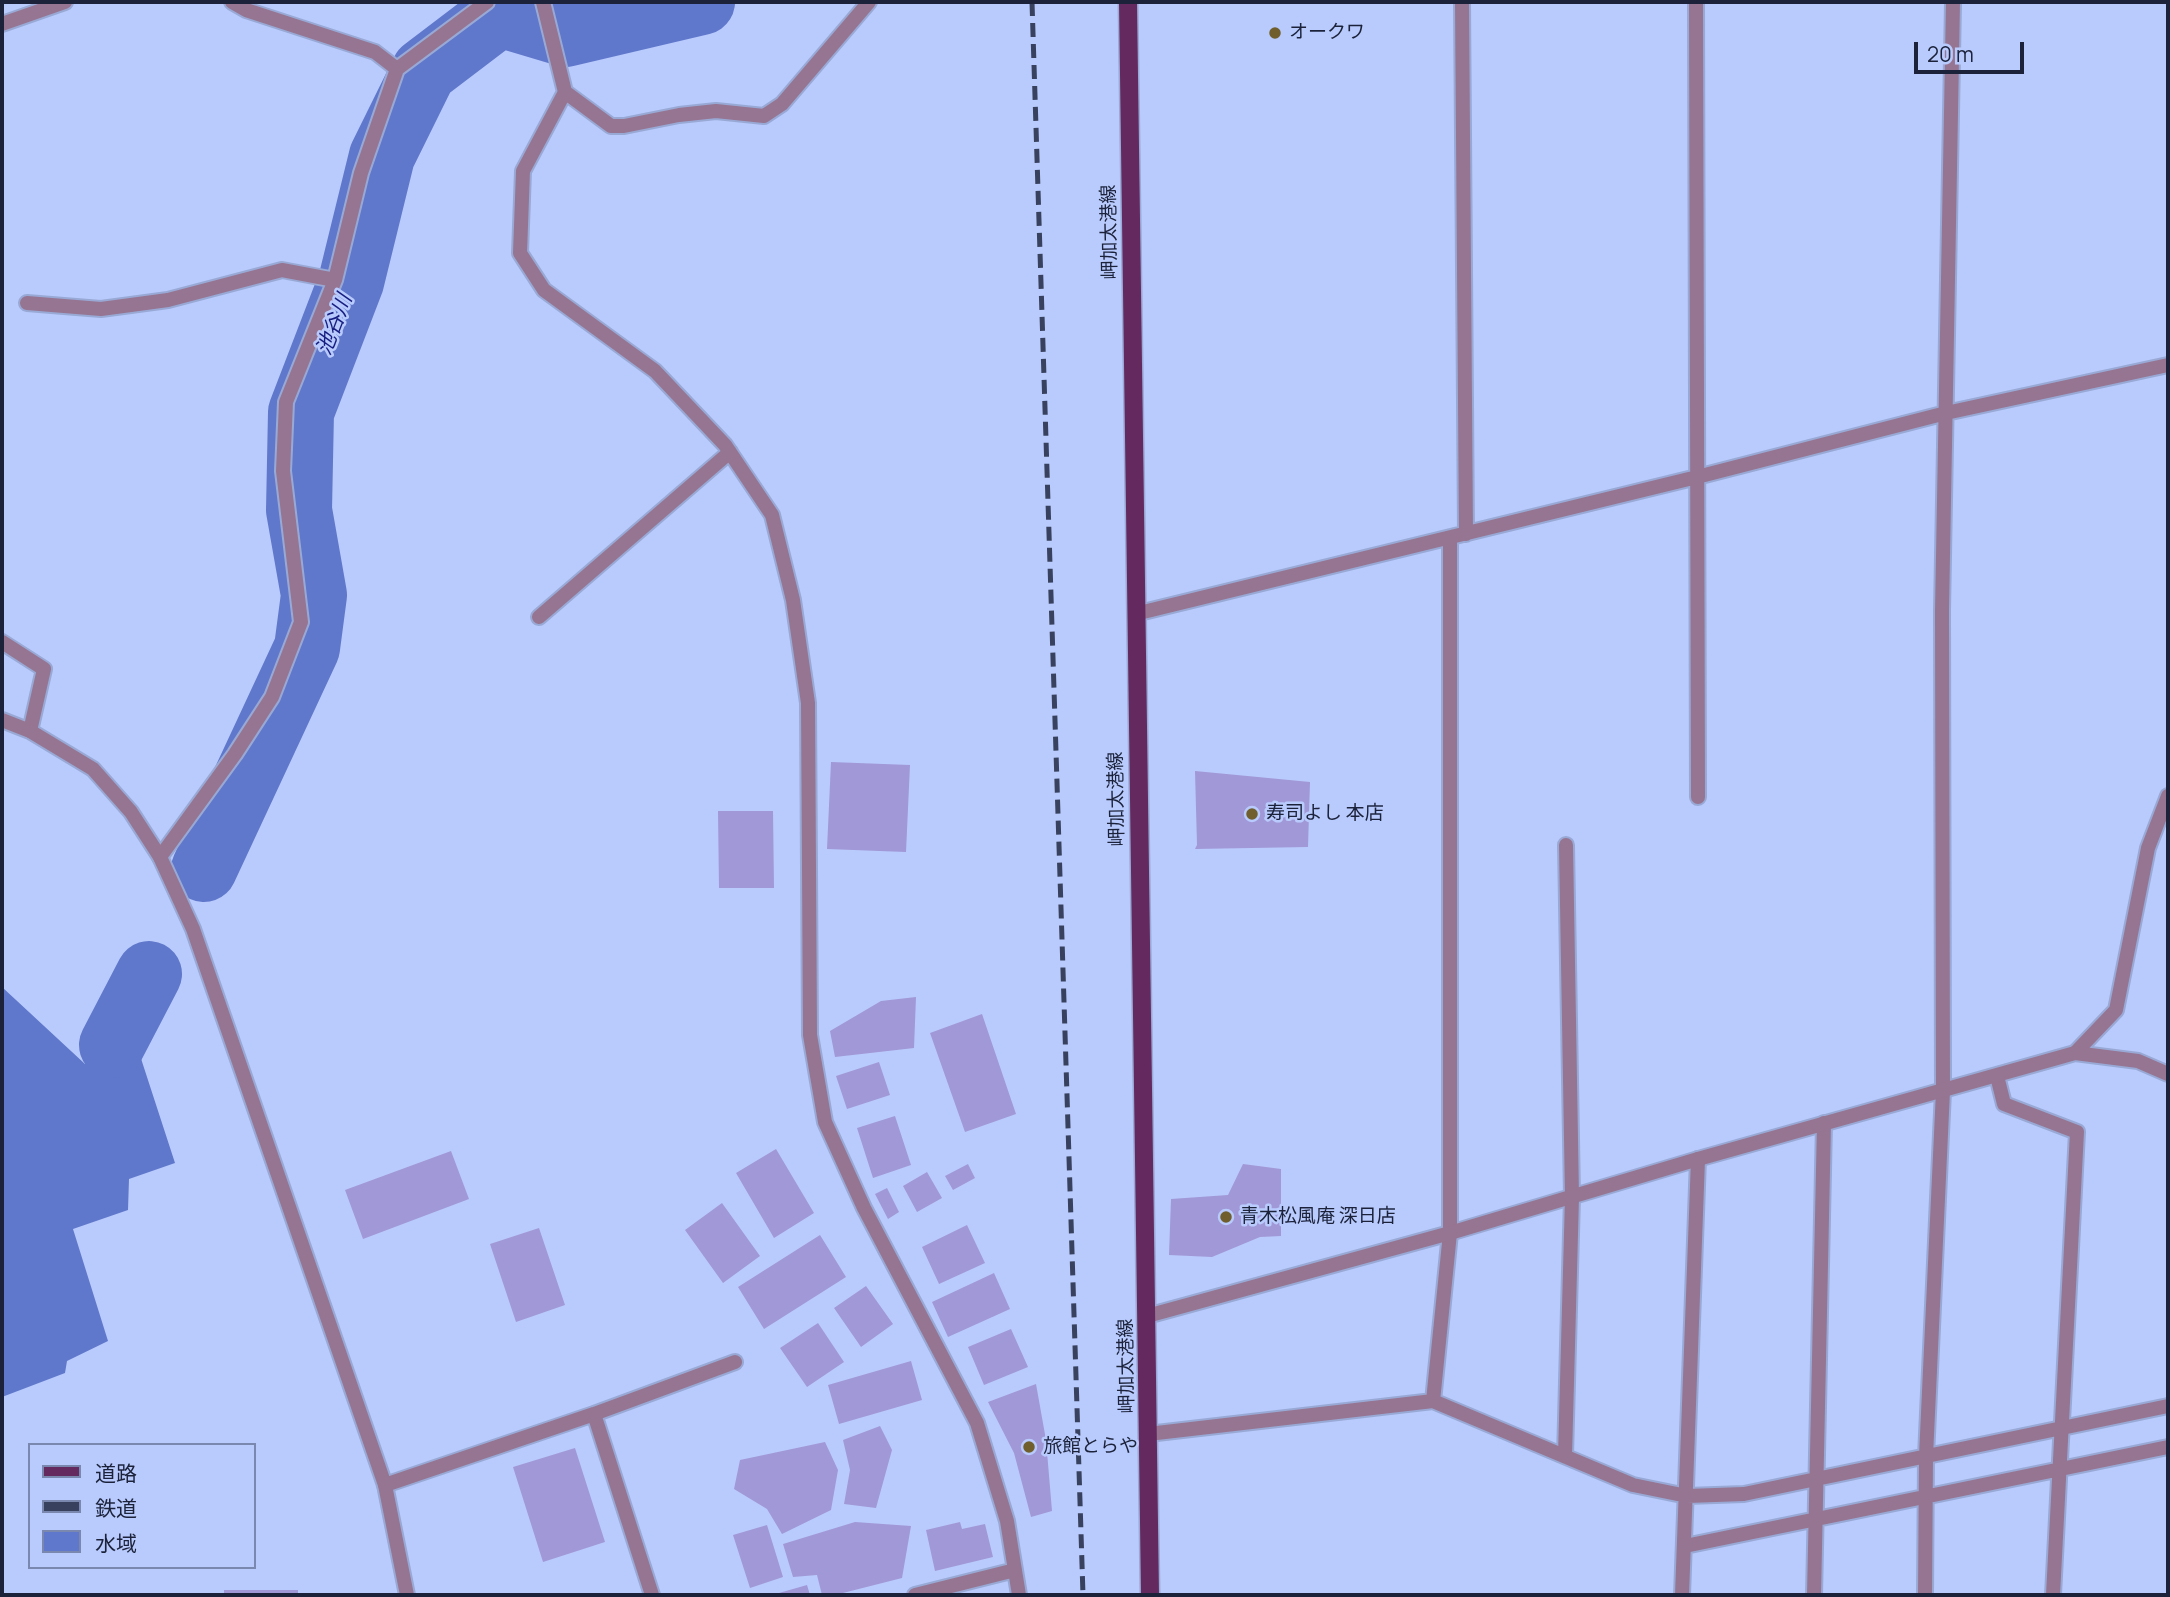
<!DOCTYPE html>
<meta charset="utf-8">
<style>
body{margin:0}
#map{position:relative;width:2170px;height:1597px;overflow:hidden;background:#b9cbfd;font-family:Manrope,"Noto Sans JP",sans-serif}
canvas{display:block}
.frame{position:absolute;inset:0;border:4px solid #1b223a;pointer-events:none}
.legend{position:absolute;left:28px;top:1443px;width:228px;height:126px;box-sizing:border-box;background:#b9cbfd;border:2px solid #7a87af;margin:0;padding:9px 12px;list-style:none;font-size:21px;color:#1b223a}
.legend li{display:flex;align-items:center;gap:14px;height:35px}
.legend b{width:35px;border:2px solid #7a87af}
.scale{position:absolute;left:1914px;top:42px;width:110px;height:32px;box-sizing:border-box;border:4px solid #1b223a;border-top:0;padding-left:9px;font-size:21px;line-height:24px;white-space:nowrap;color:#1b223a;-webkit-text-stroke:5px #b9cbfd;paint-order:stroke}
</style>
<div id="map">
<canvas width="2170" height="1597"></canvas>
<div class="frame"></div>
<ul class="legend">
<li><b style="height:9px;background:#642a60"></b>道路</li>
<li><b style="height:9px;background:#38415e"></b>鉄道</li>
<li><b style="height:19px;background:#6078cb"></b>水域</li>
</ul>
<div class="scale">20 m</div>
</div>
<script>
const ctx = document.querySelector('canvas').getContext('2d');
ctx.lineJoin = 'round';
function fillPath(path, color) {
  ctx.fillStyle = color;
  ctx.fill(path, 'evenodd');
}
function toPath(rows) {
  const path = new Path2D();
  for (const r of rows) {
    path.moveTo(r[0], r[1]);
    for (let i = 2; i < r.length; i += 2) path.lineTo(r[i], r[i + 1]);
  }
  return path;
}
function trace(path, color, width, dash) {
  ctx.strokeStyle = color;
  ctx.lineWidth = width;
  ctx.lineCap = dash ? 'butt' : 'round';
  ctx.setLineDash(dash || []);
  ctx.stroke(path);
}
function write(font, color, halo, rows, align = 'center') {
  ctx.font = font + ' Manrope,"Noto Sans JP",sans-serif';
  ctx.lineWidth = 5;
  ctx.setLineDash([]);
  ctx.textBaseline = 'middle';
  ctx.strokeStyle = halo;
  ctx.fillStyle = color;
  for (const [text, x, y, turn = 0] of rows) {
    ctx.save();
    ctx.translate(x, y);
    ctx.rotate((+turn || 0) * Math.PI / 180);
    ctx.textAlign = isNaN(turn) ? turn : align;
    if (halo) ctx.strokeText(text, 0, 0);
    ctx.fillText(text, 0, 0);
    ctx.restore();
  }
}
const water = toPath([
 [2,987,85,1064,133,1034,175,1163,129,1179,128,1210,73,1229,108,1341,67,1361,65,1373,2,1397]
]);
const river = toPath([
 [204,869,307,648,314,595,299,510,301,412,351,282,382,156,424,71,499,14,566,34,702,2],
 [112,1045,149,974]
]);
const building = toPath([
 [831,762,910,765,906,852,827,849],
 [1195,771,1310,782,1308,847,1195,849,1197,845],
 [718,811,773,811,774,888,719,888],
 [916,997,914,1048,835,1057,830,1031,881,1001],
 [982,1014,1016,1114,965,1132,930,1033],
 [879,1062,890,1095,847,1109,836,1076],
 [895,1116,911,1165,873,1178,857,1128],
 [776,1149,814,1213,774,1238,736,1173],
 [451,1151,469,1199,363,1239,345,1190],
 [968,1164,975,1178,953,1190,945,1176],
 [1243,1164,1281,1169,1281,1236,1260,1237,1212,1257,1169,1255,1171,1199,1228,1195],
 [927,1172,942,1198,917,1212,903,1186],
 [887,1188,899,1212,888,1219,875,1194],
 [722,1203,760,1256,723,1283,685,1230],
 [967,1225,985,1263,939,1284,922,1247],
 [539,1228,565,1305,516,1322,490,1244],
 [820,1235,846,1277,764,1329,738,1287],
 [994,1273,1010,1309,948,1337,932,1302],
 [866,1286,893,1324,861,1347,834,1308],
 [818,1323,844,1362,807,1387,780,1348],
 [1011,1329,1028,1367,984,1385,968,1347],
 [911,1361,922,1400,839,1424,828,1385],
 [1036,1384,1046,1440,1052,1511,1031,1517,1014,1453,988,1402],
 [880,1426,892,1450,876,1508,844,1504,850,1470,843,1440],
 [825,1442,838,1470,831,1510,782,1534,767,1509,734,1489,740,1460],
 [575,1448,605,1542,543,1562,513,1467],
 [855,1522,911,1526,902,1578,835,1595,822,1595,817,1575,793,1577,783,1544],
 [960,1522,962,1529,985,1524,993,1557,935,1571,926,1530],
 [767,1525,783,1577,750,1588,733,1535],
 [807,1585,810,1595,779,1595,779,1593],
 [224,1590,298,1590,298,1595,224,1595]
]);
const minor = toPath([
 [232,2,246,10,375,52,397,69],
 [543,2,565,92,611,126,624,126,679,115,716,111,764,116,782,104,869,2],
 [1462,2,1466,534],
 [1696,2,1698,797],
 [2,24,65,2],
 [565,92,523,171,520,253,544,290,655,371,725,445,772,515,793,600,808,703,810,1035,825,1122,864,1208,977,1423,1007,1521,1019,1595],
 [27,303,101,309,168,300,282,270,335,280],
 [1135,614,1697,477,1946,413,2168,365],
 [539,617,730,452],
 [2,642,44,669,30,731],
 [160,857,235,754,272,697,301,622,283,471,286,402,335,280,361,173,397,69,487,2],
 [2075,1053,2116,1010,2148,848,2168,796],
 [1997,1076,2004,1104,2077,1132,2053,1595],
 [1433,1401,1450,1233,1450,538],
 [594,1414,652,1595],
 [1148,1434,1433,1401,1633,1485,1687,1496,1744,1494,2168,1406],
 [1565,1456,1572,1197,1566,845],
 [385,1485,594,1414,735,1362],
 [1685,1546,2168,1447],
 [915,1595,1015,1570],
 [1682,1595,1698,1159],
 [1814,1595,1824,1123],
 [1925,1595,1926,1456,1943,1091,1942,611,1953,2]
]);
const tertiary = toPath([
 [2,720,30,731,93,769,131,812,160,857,193,929,385,1485,407,1595],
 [1147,1316,1450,1233,1698,1159,2075,1053,2138,1061,2168,1074]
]);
const primary = toPath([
 [1128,2,1150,1595]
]);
const rail = toPath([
 [1032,2,1083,1595]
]);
const markers = [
 [1275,33,7,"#705e2c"],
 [1252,814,7,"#705e2c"],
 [1226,1217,7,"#705e2c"],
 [1029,1447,7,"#705e2c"]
];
const poiNames = [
 ["オークワ",1289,33],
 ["寿司よし 本店",1266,814],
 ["青木松風庵 深日店",1240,1217],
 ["旅館とらや",1043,1447]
];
const streetNames = [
 ["岬加太港線",1110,232,-91],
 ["岬加太港線",1117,799,-91],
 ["岬加太港線",1127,1366,-91]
];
const waterNames = [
 ["池谷川",335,325,-69]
];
fillPath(water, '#6078cb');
trace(river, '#6078cb', 66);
fillPath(building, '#a198d7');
trace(minor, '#99a9d6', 18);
trace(tertiary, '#99a9d6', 18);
trace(primary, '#99a9d6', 21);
trace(minor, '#967592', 14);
trace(tertiary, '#967592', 14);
trace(primary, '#642a60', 18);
trace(rail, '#38415e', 5, [14, 7]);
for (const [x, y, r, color] of markers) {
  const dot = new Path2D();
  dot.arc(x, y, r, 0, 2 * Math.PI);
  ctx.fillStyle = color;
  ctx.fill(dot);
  trace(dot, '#b9cbfd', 2.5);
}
write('19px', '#1b223a', '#b9cbfd', poiNames, 'left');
write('19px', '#1b223a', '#b9cbfd', streetNames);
write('italic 21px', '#171e81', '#b9cbfd', waterNames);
</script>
